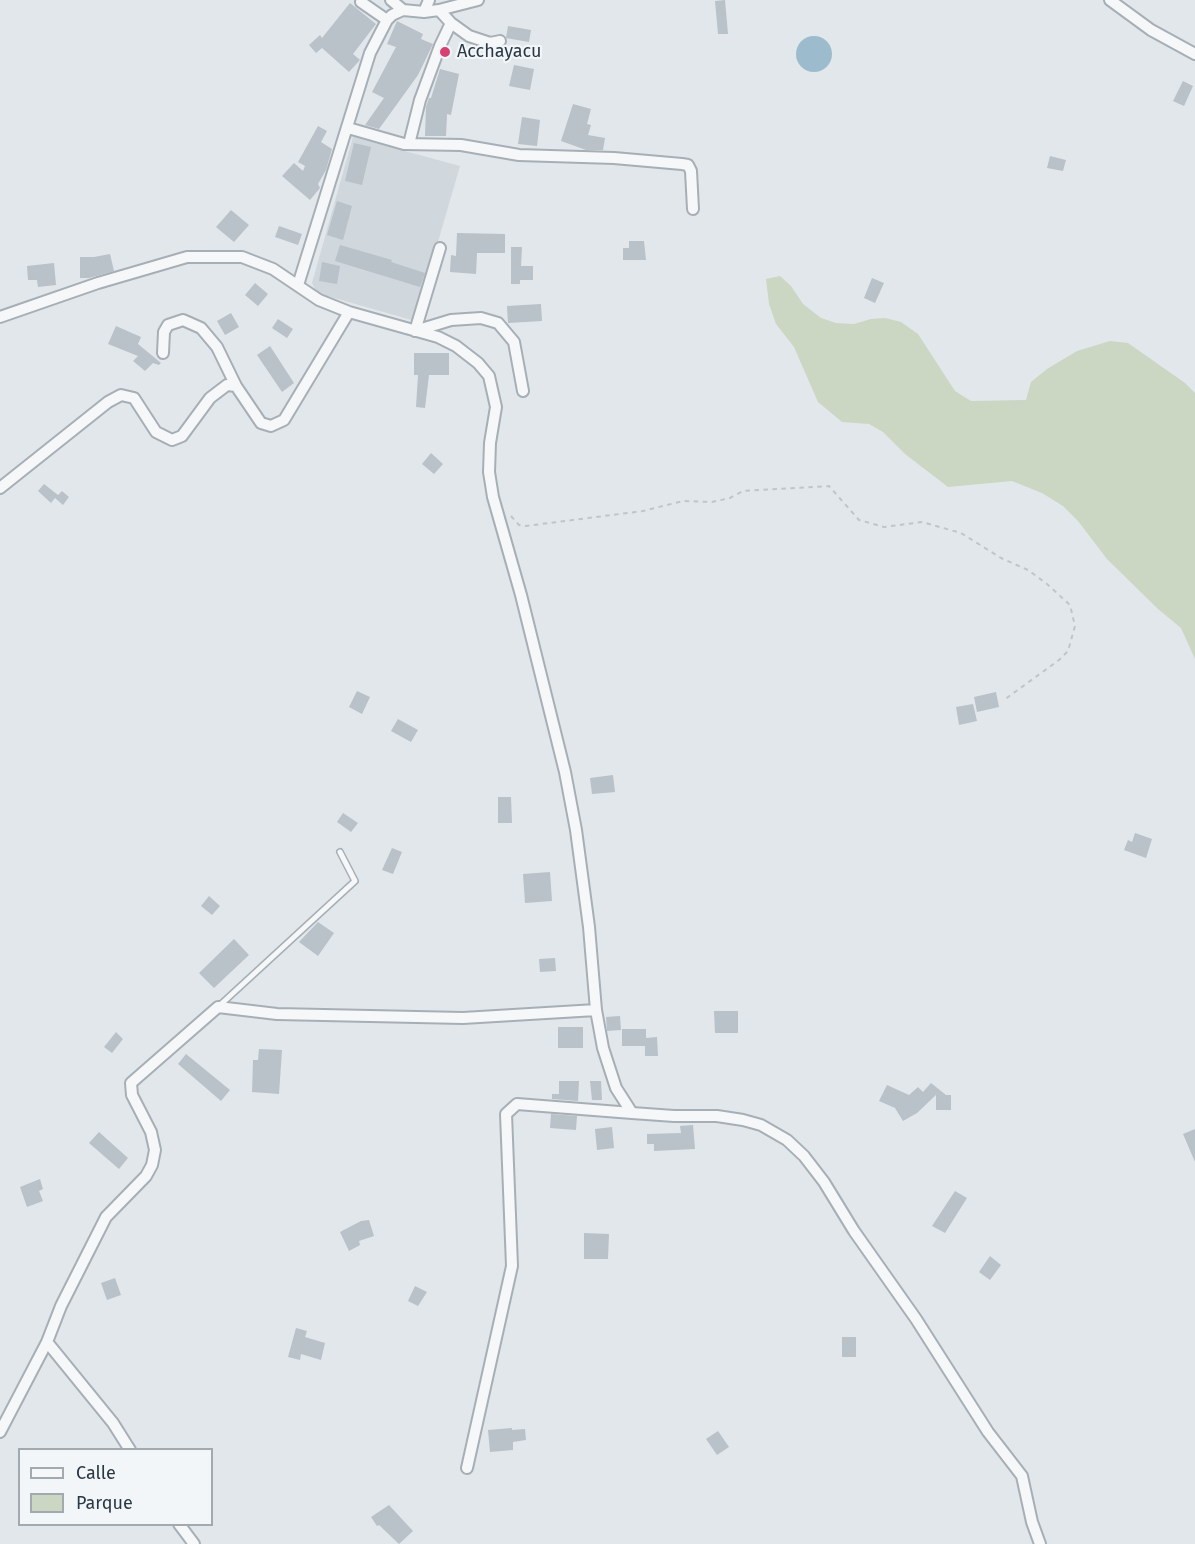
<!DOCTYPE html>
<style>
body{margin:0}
#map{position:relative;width:1195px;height:1544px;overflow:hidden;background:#e2e7eb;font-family:"Fira Sans",sans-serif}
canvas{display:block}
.legend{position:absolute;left:18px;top:1448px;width:195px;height:78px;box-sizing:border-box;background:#f2f6f8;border:2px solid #a2aab0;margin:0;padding:8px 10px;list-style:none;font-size:18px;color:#293844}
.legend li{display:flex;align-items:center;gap:12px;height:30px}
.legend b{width:30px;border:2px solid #a2aab0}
</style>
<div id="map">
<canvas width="1195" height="1544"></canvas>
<ul class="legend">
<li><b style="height:8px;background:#f5f7f9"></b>Calle</li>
<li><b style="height:16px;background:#cbd6c3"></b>Parque</li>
</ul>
</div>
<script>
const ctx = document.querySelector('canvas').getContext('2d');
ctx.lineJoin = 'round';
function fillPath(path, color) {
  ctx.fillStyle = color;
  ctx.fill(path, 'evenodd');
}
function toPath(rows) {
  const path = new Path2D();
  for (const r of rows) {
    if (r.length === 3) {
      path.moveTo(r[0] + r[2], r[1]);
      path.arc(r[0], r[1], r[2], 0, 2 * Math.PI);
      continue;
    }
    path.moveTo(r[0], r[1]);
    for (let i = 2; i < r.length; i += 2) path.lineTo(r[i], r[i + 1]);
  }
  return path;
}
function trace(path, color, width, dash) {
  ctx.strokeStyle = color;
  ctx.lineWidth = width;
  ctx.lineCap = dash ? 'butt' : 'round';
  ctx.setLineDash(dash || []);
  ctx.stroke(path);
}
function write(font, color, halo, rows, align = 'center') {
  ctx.font = font + ' "Fira Sans",sans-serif';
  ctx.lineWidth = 4.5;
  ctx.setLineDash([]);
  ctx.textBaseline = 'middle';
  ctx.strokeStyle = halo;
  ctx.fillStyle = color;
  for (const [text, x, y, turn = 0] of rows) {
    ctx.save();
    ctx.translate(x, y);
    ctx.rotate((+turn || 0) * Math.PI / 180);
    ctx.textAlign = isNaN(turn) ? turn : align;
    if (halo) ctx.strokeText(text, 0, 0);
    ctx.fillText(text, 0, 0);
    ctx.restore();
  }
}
const built = toPath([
 [353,137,460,166,415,321,317,293,312,283]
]);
const green = toPath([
 [780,276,791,286,803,304,821,318,836,323,854,324,871,319,885,318,901,322,918,334,955,391,971,401,1026,400,1031,382,1047,369,1077,351,1110,341,1128,343,1185,383,1195,393,1195,659,1181,628,1158,609,1107,559,1078,521,1063,506,1042,493,1012,481,948,487,905,454,883,432,869,424,842,422,818,402,794,347,776,324,769,304,766,279]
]);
const water = toPath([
 [814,54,18]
]);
const building = toPath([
 [725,0,728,34,718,34,715,1],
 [350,3,376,24,353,54,360,60,349,72,322,48,316,53,309,45,320,35,322,38],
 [397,21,423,34,421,39,433,44,418,75,379,129,365,125,384,98,372,92,396,47,387,44],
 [508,26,531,30,529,42,506,38],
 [514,65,534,69,530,90,509,86],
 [440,69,459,74,451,115,447,114,446,136,425,136,426,107,429,98,431,98],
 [1183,81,1193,86,1184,106,1173,101],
 [573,104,591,109,587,124,591,125,588,135,605,138,603,150,586,150,561,141],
 [522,117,540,120,537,146,518,144],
 [318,126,327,131,321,142,332,149,326,170,318,184,320,188,310,200,282,176,294,163,303,171,305,166,298,162],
 [354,143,371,147,362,185,345,181],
 [1050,156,1066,160,1063,171,1047,168],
 [337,201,352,206,343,240,327,235],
 [231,210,249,225,234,242,216,227],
 [279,226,302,234,298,245,275,237],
 [457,233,505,234,505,253,477,253,476,274,450,272,451,255,456,256],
 [629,241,644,241,646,260,623,260,623,248,629,248],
 [340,245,392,260,391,262,425,273,420,287,335,261],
 [511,247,522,247,521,266,533,266,533,280,520,280,520,284,511,284],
 [110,254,114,271,89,278,80,278,80,257,94,257],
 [322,262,340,266,337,284,319,281],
 [54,263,56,285,38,287,37,280,28,280,27,266],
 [872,278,884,283,875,303,864,298],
 [255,283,268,294,258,306,245,295],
 [541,304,542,321,508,323,507,306],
 [231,313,239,327,225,335,217,321],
 [278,319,293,329,287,338,272,328],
 [116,326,141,337,138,344,161,363,159,365,153,363,145,371,133,361,138,356,108,344],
 [270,346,294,383,282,392,257,355],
 [414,353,449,353,449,375,429,375,425,408,416,407,418,375,414,375],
 [431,453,443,464,434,474,422,464],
 [44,484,58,495,62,491,69,497,63,505,55,498,51,503,38,491],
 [357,691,370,697,362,714,349,707],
 [996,692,999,707,977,712,974,697],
 [973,704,977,721,959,725,956,707],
 [398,719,418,730,411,742,391,731],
 [613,775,615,792,592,794,590,778],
 [498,797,511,797,512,823,498,823],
 [343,813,358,823,351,832,337,822],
 [1135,833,1152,839,1146,858,1124,850,1128,840,1132,842],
 [392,848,402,852,393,874,382,870],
 [550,872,552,901,525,903,523,874],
 [209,896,220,906,212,915,201,906],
 [318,922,334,933,318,956,299,942],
 [234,939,249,955,214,988,199,973],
 [555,958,556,971,540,972,539,959],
 [714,1011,738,1011,738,1033,715,1033],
 [620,1016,621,1030,607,1031,606,1017],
 [558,1027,583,1027,583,1048,558,1048],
 [622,1029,646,1029,646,1038,657,1037,658,1056,645,1056,645,1046,622,1046],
 [116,1032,123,1039,112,1053,104,1047],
 [259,1049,282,1050,279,1094,252,1092,253,1060,258,1060],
 [186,1054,230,1090,221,1101,178,1064],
 [559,1081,579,1081,578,1101,552,1099,552,1094,559,1094],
 [590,1081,601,1081,602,1100,592,1100],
 [931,1083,946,1095,951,1095,951,1110,936,1110,936,1095,917,1113,903,1121,895,1108,879,1101,887,1085,909,1095,918,1087,923,1092],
 [551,1114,577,1116,576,1130,550,1128],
 [693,1125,695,1149,654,1151,654,1144,647,1144,647,1134,681,1133,680,1126],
 [612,1127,614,1148,597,1150,595,1129],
 [1195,1129,1195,1162,1183,1134],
 [99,1132,128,1158,119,1169,89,1143],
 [40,1179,43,1189,39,1191,43,1201,27,1207,20,1187],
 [955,1191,967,1198,945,1233,932,1226],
 [369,1220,374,1236,359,1241,360,1245,349,1251,340,1232,361,1221],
 [584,1233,609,1234,608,1259,584,1259],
 [990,1256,1001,1265,990,1280,979,1272],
 [115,1278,121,1295,107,1300,101,1283],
 [415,1286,427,1292,418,1306,408,1301],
 [296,1328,307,1331,305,1337,325,1343,321,1360,301,1354,300,1360,288,1357],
 [842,1337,856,1337,856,1357,842,1357],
 [512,1428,512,1430,525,1429,526,1440,513,1442,513,1450,490,1452,488,1430],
 [718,1431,729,1447,717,1455,706,1439],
 [389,1505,413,1531,399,1544,379,1525,377,1526,371,1517]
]);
const path = toPath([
 [511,516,519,525,526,526,643,511,683,501,712,502,730,498,743,491,829,486,859,520,884,527,922,522,961,533,1001,558,1028,570,1047,584,1070,605,1075,626,1068,651,1059,660,1004,700]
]);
const service = toPath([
 [219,1006,355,881,340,852]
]);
const minor = toPath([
 [391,0,403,10,424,12,439,10,478,0],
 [1110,0,1151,30,1195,54],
 [361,2,387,20],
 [439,10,451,23,469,36,490,43,500,41],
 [424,12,429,0],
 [348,128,404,144,461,145,519,155,614,158,682,164,688,165,691,171,693,209],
 [410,140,420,100,440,46,451,23],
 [298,285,370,53,387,20,392,15,403,10],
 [0,317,98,283,187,257,242,257,273,269,319,300,349,312,438,337,456,346,478,363,489,376,496,407,490,443,489,472,493,497,521,595,565,772,576,830,589,927,596,1010,603,1048,616,1088,632,1113,674,1116,717,1116,743,1120,761,1125,787,1140,804,1156,824,1182,854,1231,916,1319,988,1432,1022,1476,1032,1522,1040,1544],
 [415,331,451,320,481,318,498,323,514,342,523,391],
 [415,331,440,248],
 [163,353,164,332,168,325,183,320,201,328,217,347,236,386],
 [0,488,108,402,121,395,134,398,156,432,172,440,182,436,210,398,227,385,236,386,261,423,271,426,284,420,349,312],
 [47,1342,113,1423,130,1450],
 [0,1432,47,1342,61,1306,106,1217,146,1176,152,1165,155,1150,151,1132,132,1095,131,1083,218,1007,277,1014,463,1018,596,1010],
 [467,1468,512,1266,506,1114,517,1104,632,1113],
 [179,1524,194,1544]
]);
const markers = [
 [445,52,6,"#d54271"]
];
const poiNames = [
 ["Acchayacu",457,52]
];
fillPath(built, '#d0d7dd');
fillPath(green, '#cbd6c3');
fillPath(water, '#9cbccd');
fillPath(building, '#b9c1c9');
trace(service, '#a7afb6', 8);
trace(minor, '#a7afb6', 14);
trace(path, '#c0c5ca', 2, [4.5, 4.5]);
trace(service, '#f5f7f9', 5);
trace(minor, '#f5f7f9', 10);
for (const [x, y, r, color] of markers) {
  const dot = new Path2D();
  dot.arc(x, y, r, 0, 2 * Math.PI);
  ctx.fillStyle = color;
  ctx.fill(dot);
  trace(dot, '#f2f6f8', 2);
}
write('18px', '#293844', '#f2f6f8', poiNames, 'left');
</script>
